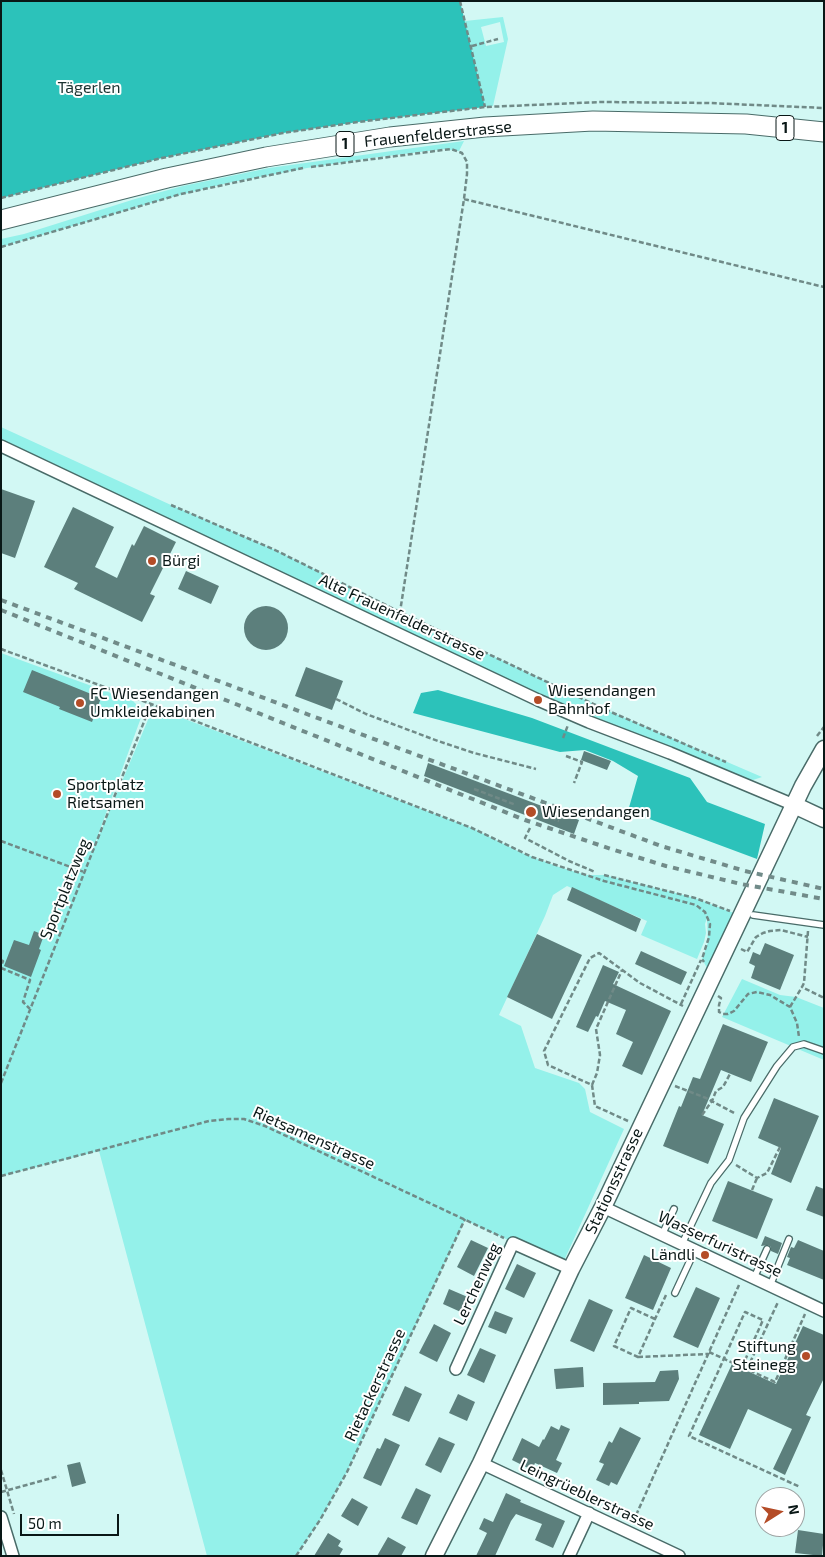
<!DOCTYPE html>
<meta charset="utf-8">
<style>
body{margin:0}
#map{position:relative;width:825px;height:1557px;overflow:hidden;background:#d2f8f4;font-family:"Exo 2",sans-serif}
canvas{display:block}
.frame{position:absolute;inset:0;border:2px solid #091716;pointer-events:none}
.north{position:absolute;left:755px;top:1487px;width:50px;height:50px;box-sizing:border-box;background:#fff;border:1px solid #9da2a2;border-radius:50%;rotate:80deg;font-size:14px;font-weight:700;line-height:20px;text-align:center;color:#091716}
.north::after{content:'';display:block;margin:auto;width:18px;height:22px;background:#b44c27;clip-path:polygon(50% 0,100% 100%,50% 72%,0 100%)}
.scale{position:absolute;left:20px;top:1514px;width:99px;height:22px;box-sizing:border-box;border:2px solid #091716;border-top:0;padding-left:6px;font-size:15px;line-height:18px;white-space:nowrap;color:#091716;-webkit-text-stroke:4px #fff;paint-order:stroke}
</style>
<div id="map">
<canvas width="825" height="1557"></canvas>
<div class="frame"></div>
<div class="north">N</div>
<div class="scale">50 m</div>
</div>
<script>
const ctx = document.querySelector('canvas').getContext('2d');
ctx.lineJoin = 'round';
function fillPath(path, color) {
  ctx.fillStyle = color;
  ctx.fill(path, 'evenodd');
}
function toPath(rows) {
  const path = new Path2D();
  for (const r of rows) {
    if (r.length === 3) {
      path.moveTo(r[0] + r[2], r[1]);
      path.arc(r[0], r[1], r[2], 0, 2 * Math.PI);
      continue;
    }
    path.moveTo(r[0], r[1]);
    for (let i = 2; i < r.length; i += 2) path.lineTo(r[i], r[i + 1]);
  }
  return path;
}
function trace(path, color, width, dash) {
  ctx.strokeStyle = color;
  ctx.lineWidth = width;
  ctx.lineCap = dash ? 'butt' : 'round';
  ctx.setLineDash(dash || []);
  ctx.stroke(path);
}
function write(font, color, halo, rows, align = 'center') {
  ctx.font = font + ' "Exo 2",sans-serif';
  ctx.lineWidth = 4;
  ctx.setLineDash([]);
  ctx.textBaseline = 'middle';
  ctx.strokeStyle = halo;
  ctx.fillStyle = color;
  for (const [text, x, y, turn = 0] of rows) {
    ctx.save();
    ctx.translate(x, y);
    ctx.rotate((+turn || 0) * Math.PI / 180);
    ctx.textAlign = isNaN(turn) ? turn : align;
    if (halo) ctx.strokeText(text, 0, 0);
    ctx.fillText(text, 0, 0);
    ctx.restore();
  }
}
const green = toPath([
 [503,17,508,39,493,106,485,107,465,21],
 [500,22,504,42,486,46,481,27],
 [464,141,459,151,445,149,371,158,307,168,228,183,168,198,1,247,1,239,24,234,135,199,183,186,269,168],
 [1,427,171,505,275,550,400,612,604,709,762,777,753,780,722,776,589,722,1,446],
 [1,653,133,701,140,708,142,715,90,857,150,715,161,710,472,828,522,853,559,867,586,875,604,875,695,898,734,913,712,977,702,959,708,942,707,918,705,924,706,933,704,942,697,959,641,935,647,921,567,886,553,895,545,916,499,1015,521,1026,535,1068,579,1083,585,1089,590,1112,624,1129,562,1265,465,1220,347,1472,320,1520,296,1556,207,1556,99,1151,1,1176],
 [742,979,780,995,796,997,824,1008,824,1060,722,1017]
]);
const forest = toPath([
 [1,1,460,1,485,107,358,122,283,133,162,158,1,198],
 [438,690,532,718,690,778,707,802,765,824,757,859,628,811,638,776,613,761,585,750,560,752,413,713,421,693]
]);
const building = toPath([
 [1,489,35,501,15,558,1,553],
 [73,507,114,527,95,567,117,578,132,544,134,546,144,526,176,542,150,594,155,596,142,622,74,589,78,583,44,567],
 [186,571,219,586,211,604,178,589],
 [266,628,22],
 [306,667,343,681,332,710,295,696],
 [32,670,101,698,92,722,59,709,60,707,23,692],
 [584,751,611,761,607,770,581,760],
 [428,763,579,820,574,834,424,776],
 [572,887,641,919,636,932,567,900],
 [34,931,44,935,39,949,41,950,31,977,4,966,14,940,29,945],
 [537,934,582,955,552,1019,507,997],
 [765,943,794,955,780,990,751,978,755,966,749,963,753,952,760,955],
 [641,951,687,972,681,985,635,964],
 [603,965,619,972,613,984,671,1011,642,1075,622,1066,633,1042,616,1034,626,1010,605,1001,598,1017,596,1016,588,1032,576,1027],
 [723,1024,768,1042,751,1082,721,1070,702,1115,724,1124,708,1164,663,1146,679,1106,681,1107,693,1077,700,1079],
 [774,1098,819,1116,791,1183,771,1174,781,1148,758,1138],
 [728,1181,773,1199,757,1239,712,1221],
 [816,1186,824,1189,824,1217,806,1210],
 [765,1236,782,1243,778,1254,771,1251,771,1247,768,1245,761,1246],
 [471,1240,488,1248,474,1276,457,1267],
 [798,1240,824,1251,824,1280,787,1265,790,1258,787,1257,791,1247,794,1248],
 [644,1255,671,1268,653,1310,625,1298],
 [517,1264,536,1273,524,1298,505,1289],
 [696,1287,720,1298,698,1348,673,1337],
 [449,1289,470,1298,463,1313,443,1304],
 [589,1299,613,1310,594,1352,570,1341],
 [495,1311,513,1318,506,1334,488,1327],
 [434,1324,451,1333,437,1362,419,1353],
 [803,1326,824,1335,824,1378,806,1415,811,1417,785,1475,773,1469,792,1429,748,1409,730,1449,699,1435,732,1364,776,1384],
 [480,1348,496,1355,484,1383,467,1375],
 [583,1367,584,1387,556,1389,554,1369],
 [678,1370,679,1379,669,1401,639,1402,639,1404,603,1405,603,1383,655,1382,660,1371],
 [405,1386,422,1394,409,1422,392,1415],
 [458,1394,475,1402,467,1421,449,1413],
 [561,1425,570,1429,556,1460,562,1463,557,1473,535,1463,532,1470,512,1460,522,1438,539,1447,543,1439,544,1440,551,1426,559,1430],
 [620,1427,641,1438,617,1485,611,1482,609,1486,596,1480,604,1464,599,1462,609,1441,612,1443],
 [439,1437,455,1444,441,1473,425,1465],
 [385,1438,400,1445,381,1486,363,1478,377,1448,380,1449],
 [80,1462,86,1483,72,1487,67,1465],
 [416,1488,431,1495,417,1525,401,1518],
 [506,1493,521,1500,520,1502,565,1521,553,1548,535,1540,542,1524,516,1514,511,1521,495,1556,476,1556,487,1533,479,1529,484,1518,493,1522],
 [352,1498,368,1507,358,1526,341,1516],
 [798,1530,824,1534,822,1556,795,1553],
 [328,1533,341,1541,338,1546,343,1549,339,1556,314,1556],
 [388,1537,406,1547,401,1556,377,1556]
]);
const path = toPath([
 [460,1,485,107],
 [472,46,498,39],
 [311,167,451,149,462,153,467,162,467,174,464,199,400,612],
 [1,198,162,158,283,133,358,122,485,107,601,102,709,103,824,108],
 [464,199,824,287],
 [1,247,181,194,303,168],
 [171,505,275,550,400,612,604,709,726,762],
 [1,649,151,704,472,828,532,857,604,881,696,905,705,912,710,924,709,937,702,959,704,962],
 [336,699,366,714,438,741,474,753,536,769],
 [817,736,824,727],
 [563,738,568,725],
 [566,756,582,762,574,783],
 [474,789,516,805],
 [544,815,559,821],
 [530,828,525,838,569,861,595,872],
 [1,841,84,872],
 [604,875,695,898,730,911],
 [808,931,804,983,802,987,824,998],
 [741,949,747,952,756,937,763,933,770,931,781,930,808,937],
 [1,960,3,961,1,966],
 [1,968,30,980,23,1002,30,1009],
 [718,996,721,998,719,1005,719,1012,723,1014,728,1014,734,1011,748,994,757,992,770,995,790,1007,797,1023,799,1037],
 [681,1004,701,960],
 [790,1007,802,987],
 [1,1083,151,704],
 [592,1085,597,1073,600,1055,596,1029,622,970],
 [675,1086,706,1098,736,1114],
 [702,1115,712,1101,716,1091,723,1087,730,1074],
 [628,1121,595,1106,592,1085,548,1065,544,1051,590,958,599,953,640,983,683,1006],
 [736,1165,757,1178,767,1173,780,1147],
 [1,1176,209,1121,228,1119,244,1119,265,1126,504,1238],
 [752,1190,757,1178],
 [655,1319,631,1308,614,1346,638,1357,655,1319,666,1295],
 [709,1352,775,1382,805,1314],
 [638,1357,708,1354],
 [742,1367,763,1320,745,1312,689,1436,800,1487],
 [747,1369,778,1302],
 [1,1470,14,1514],
 [1,1492,59,1476],
 [633,1522,739,1285],
 [296,1556,320,1520,347,1472,465,1219]
]);
const lane = toPath([
 [753,915,824,925],
 [662,1235,674,1209],
 [682,1244,711,1183,729,1160,744,1118,777,1066,793,1047,804,1044,824,1051],
 [754,1278,767,1249],
 [770,1286,789,1239],
 [675,1293,695,1250]
]);
const street = toPath([
 [1,446,538,700,589,722,670,753,794,805],
 [603,1207,824,1311],
 [456,1369,513,1243,571,1269],
 [481,1463,679,1556],
 [1,1517,13,1556],
 [569,1556,589,1513]
]);
const secondary = toPath([
 [794,805,824,819],
 [434,1556,481,1463,571,1269,603,1207,803,786,824,749]
]);
const primary = toPath([
 [1,220,167,178,266,157,390,137,485,127,593,121,746,124,824,132]
]);
const rail = toPath([
 [1,600,661,846,745,871,824,889],
 [1,610,525,820,611,849,666,866,741,884,824,899]
]);
const markers = [
 [152,561,5,"#b44c27"],
 [538,700,5,"#b44c27"],
 [80,703,5,"#b44c27"],
 [57,794,5,"#b44c27"],
 [531,812,6,"#b44c27"],
 [705,1255,5,"#b44c27"],
 [806,1356,5,"#b44c27"]
];
const shields = [
 [785,128,18],
 [345,144,18]
];
const shieldNames = [
 ["1",785,128],
 ["1",345,144]
];
const parkNames = [
 ["Tägerlen",89,88]
];
const streetNames = [
 ["Frauenfelderstrasse",438,134,-6],
 ["Alte Frauenfelderstrasse",402,617,25],
 ["Sportplatzweg",65,889,-68],
 ["Rietsamenstrasse",314,1138,24],
 ["Stationsstrasse",614,1181,-65],
 ["Wasserfuristrasse",720,1244,25],
 ["Lerchenweg",477,1284,-65],
 ["Rietackerstrasse",375,1385,-65],
 ["Leingrüeblerstrasse",587,1495,25]
];
const poiNames = [
 ["Bürgi",162,561],
 ["Wiesendangen",548,691],
 ["Bahnhof",548,709],
 ["FC Wiesendangen",90,694],
 ["Umkleidekabinen",90,712],
 ["Sportplatz",67,785],
 ["Rietsamen",67,803],
 ["Wiesendangen",542,812],
 ["Ländli",695,1255,"right"],
 ["Stiftung",796,1347,"right"],
 ["Steinegg",796,1365,"right"]
];
fillPath(green, '#94f1ea');
fillPath(forest, '#2cc2ba');
fillPath(building, '#5c7f7c');
trace(lane, '#496b68', 8);
trace(street, '#496b68', 14);
trace(secondary, '#496b68', 19);
trace(primary, '#496b68', 21);
trace(path, '#708a87', 2.5, [5, 2.5]);
trace(lane, '#fff', 5.5);
trace(street, '#fff', 11);
trace(secondary, '#fff', 16);
trace(primary, '#fff', 19);
trace(rail, '#718b89', 4, [6, 6]);
for (const [x, y, r, color] of markers) {
  const dot = new Path2D();
  dot.arc(x, y, r, 0, 2 * Math.PI);
  ctx.fillStyle = color;
  ctx.fill(dot);
  trace(dot, '#fff', 2);
}
for (const [x, y, w] of shields) {
  const box = new Path2D();
  box.roundRect(x - w / 2, y - 12.5, w, 25, 4);
  ctx.fillStyle = '#fff';
  ctx.fill(box);
  trace(box, '#091716', 1);
}
write('bold 15px', '#091716', null, shieldNames);
write('16px', '#1b3331', '#fff', parkNames);
write('16px', '#091716', '#fff', streetNames);
write('16px', '#091716', '#fff', poiNames, 'left');
</script>
